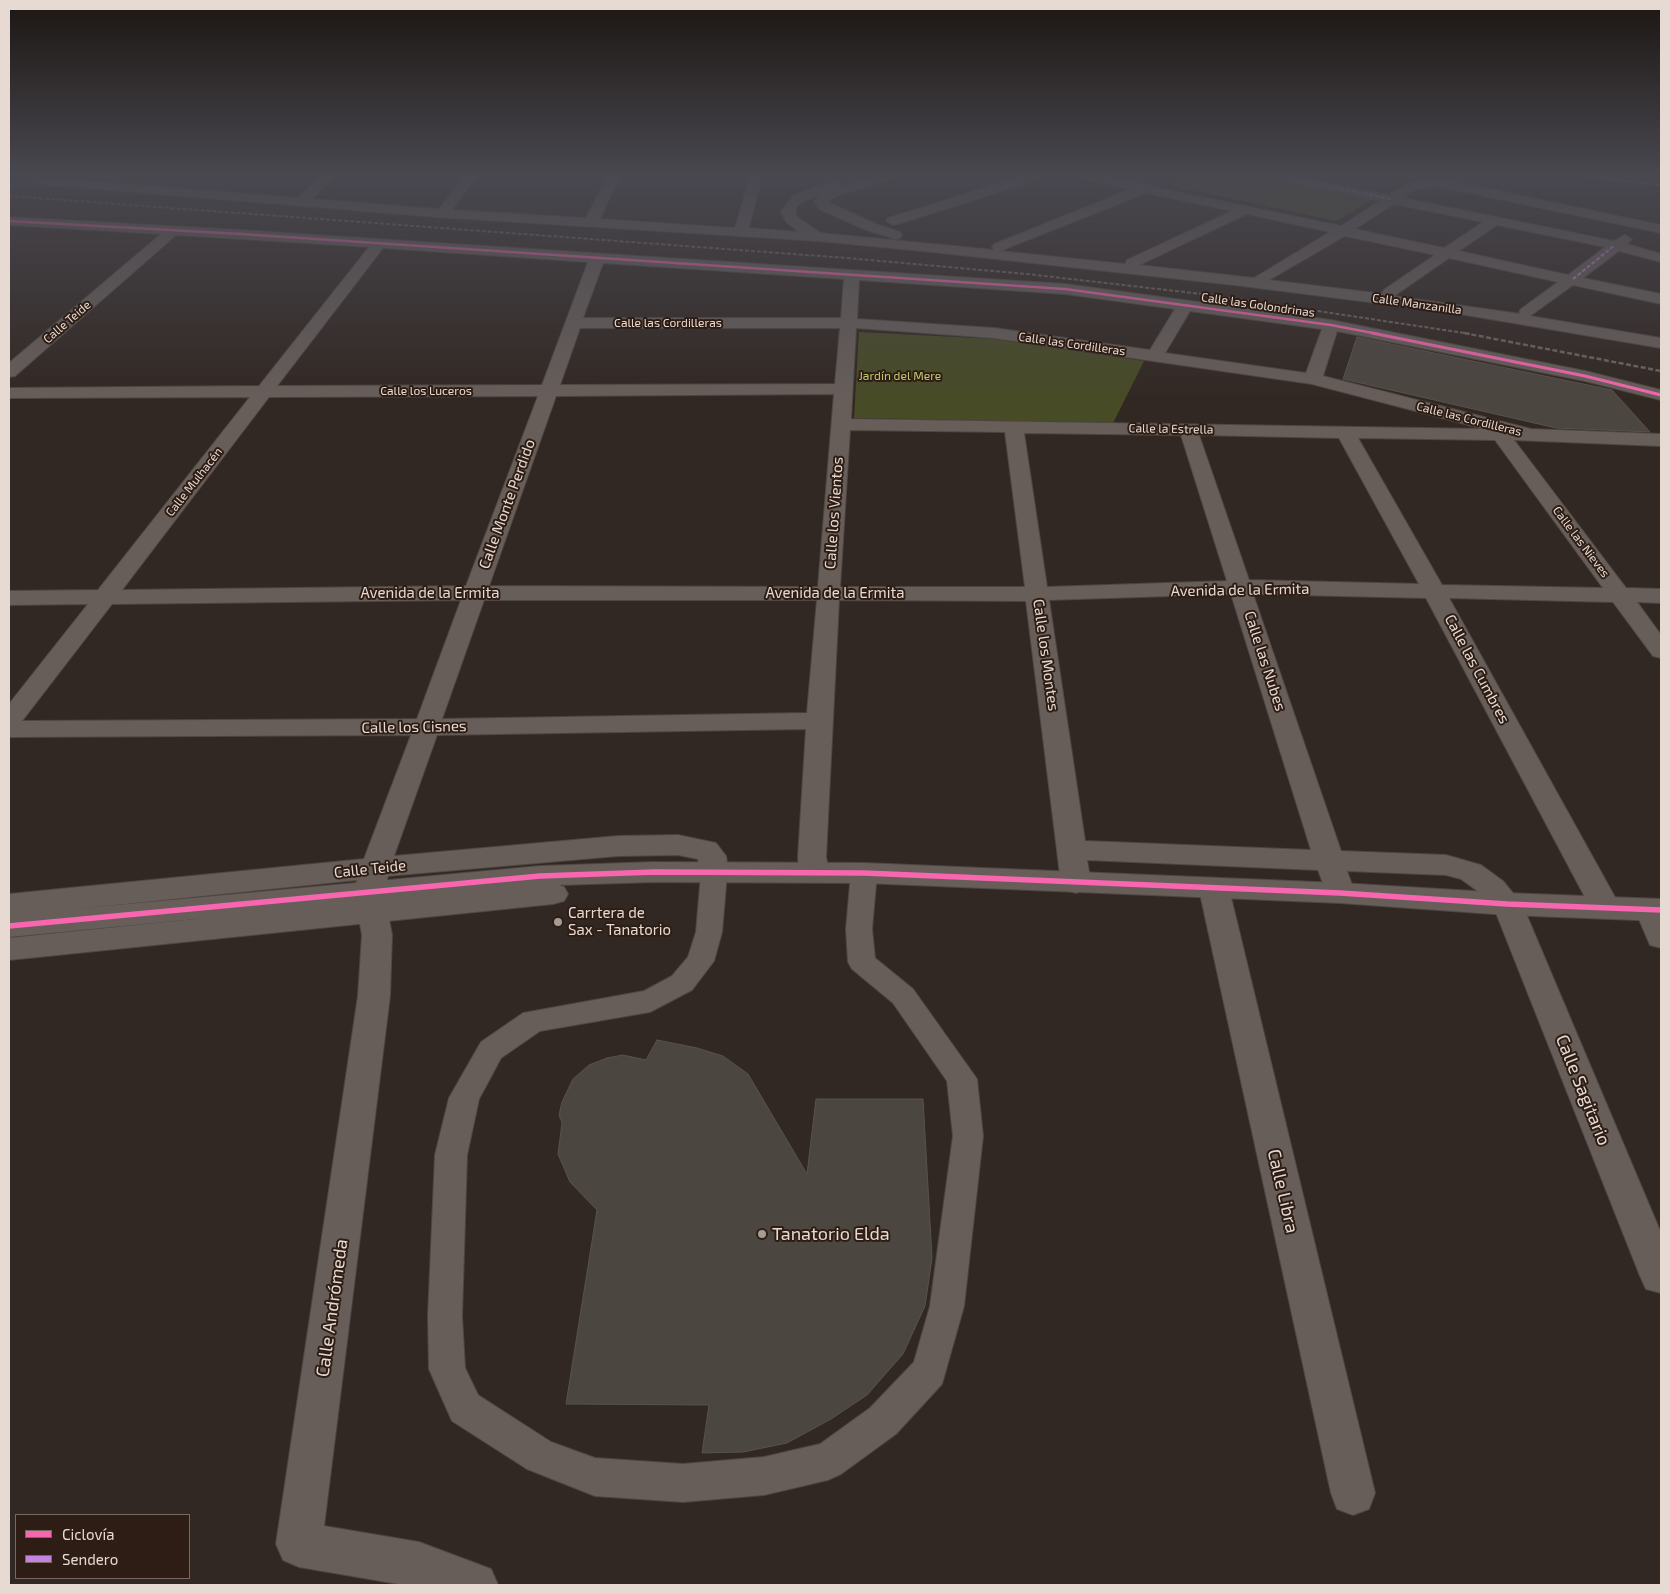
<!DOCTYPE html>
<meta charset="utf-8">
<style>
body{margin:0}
#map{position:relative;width:1670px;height:1594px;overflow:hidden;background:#322823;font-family:"Exo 2",sans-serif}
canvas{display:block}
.frame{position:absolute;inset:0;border:10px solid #e6dad3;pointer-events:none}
.legend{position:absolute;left:15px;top:1514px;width:175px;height:65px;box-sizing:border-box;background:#2e1d14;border:1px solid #786960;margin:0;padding:6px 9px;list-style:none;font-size:15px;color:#e6dad3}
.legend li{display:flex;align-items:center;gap:10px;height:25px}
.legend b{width:25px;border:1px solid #786960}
</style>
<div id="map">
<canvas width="1670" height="1594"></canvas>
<div class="frame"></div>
<ul class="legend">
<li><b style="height:6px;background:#f766af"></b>Ciclovía</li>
<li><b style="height:6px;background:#c483df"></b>Sendero</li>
</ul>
</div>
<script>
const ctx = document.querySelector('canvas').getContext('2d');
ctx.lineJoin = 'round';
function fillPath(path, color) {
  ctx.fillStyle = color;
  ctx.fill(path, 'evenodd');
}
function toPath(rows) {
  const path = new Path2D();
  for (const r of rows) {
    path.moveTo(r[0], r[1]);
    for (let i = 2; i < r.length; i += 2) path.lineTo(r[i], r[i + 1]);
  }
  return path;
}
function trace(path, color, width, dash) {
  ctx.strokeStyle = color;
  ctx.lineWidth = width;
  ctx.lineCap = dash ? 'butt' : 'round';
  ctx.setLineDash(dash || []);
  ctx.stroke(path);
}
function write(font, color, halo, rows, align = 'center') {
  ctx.font = font + ' "Exo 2",sans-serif';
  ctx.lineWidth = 4;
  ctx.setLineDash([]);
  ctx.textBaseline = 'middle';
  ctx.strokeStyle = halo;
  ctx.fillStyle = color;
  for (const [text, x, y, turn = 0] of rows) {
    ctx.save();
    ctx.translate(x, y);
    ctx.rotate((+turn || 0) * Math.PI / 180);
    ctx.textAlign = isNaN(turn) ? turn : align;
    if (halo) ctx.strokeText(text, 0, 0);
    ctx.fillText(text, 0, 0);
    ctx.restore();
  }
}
const green = toPath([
 [1186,177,1269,177,1376,198,1336,221,1168,185],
 [859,332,995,339,1144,361,1113,423,854,418]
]);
const building = toPath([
 [1357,337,1612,390,1650,432,1556,428,1343,379,1357,337],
 [657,1040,697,1048,723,1056,748,1074,807,1174,816,1099,923,1099,932,1258,925,1306,903,1354,867,1395,831,1419,787,1443,743,1452,702,1453,709,1405,566,1404,597,1210,570,1182,558,1154,562,1123,559,1115,562,1102,573,1079,589,1065,607,1058,623,1055,646,1060,657,1040]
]);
const lane = toPath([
 [864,864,873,867,877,873,872,929,875,958,913,989,977,1079,983,1136,964,1306,942,1384,896,1434,841,1474,828,1480,764,1495,683,1502,595,1496,527,1469,452,1421,429,1369,428,1316,435,1155,449,1098,481,1042,523,1013,644,991,672,976,688,957,696,932,701,874,705,868,714,865,723,868,727,874,722,932,714,961,692,990,650,1012,540,1031,501,1058,479,1099,467,1155,462,1316,465,1368,478,1395,551,1442,595,1458,683,1464,764,1457,820,1444,870,1408,914,1362,930,1306,953,1136,947,1081,893,1003,852,969,848,962,846,929,851,873,855,867,864,864]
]);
const street = toPath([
 [34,177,298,198,320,177,333,177,312,199,439,209,464,177,476,177,452,210,586,218,607,177,619,177,600,219,735,228,750,177,762,177,749,228,799,232,786,222,781,211,794,195,836,180,841,181,841,186,872,177,891,177,889,180,836,196,828,202,876,224,900,232,902,235,900,238,895,239,866,230,819,209,814,201,822,194,804,201,797,206,795,211,797,217,821,233,995,250,992,247,994,244,1131,189,1087,180,1085,177,1108,177,1143,184,1148,183,1154,187,1341,226,1380,201,1281,181,1275,177,1299,177,1389,195,1406,184,1436,178,1661,225,1661,233,1436,186,1415,190,1403,198,1614,241,1625,235,1632,239,1627,244,1661,254,1661,262,1619,251,1583,278,1661,294,1661,304,1573,285,1530,316,1661,338,1661,348,1448,312,1234,285,932,252,818,241,436,217,37,184,31,180,34,177],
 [1146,193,1232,211,1127,260,1125,264,1000,251,1146,193],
 [1394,204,1483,222,1444,248,1355,229,1394,204],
 [1247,214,1330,232,1254,278,1139,265,1247,214],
 [1497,225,1605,247,1568,275,1459,251,1497,225],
 [1345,236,1435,255,1385,289,1382,292,1384,294,1269,280,1345,236],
 [1449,258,1558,282,1521,309,1519,312,1521,314,1394,296,1449,258],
 [1020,177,1039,177,1037,180,898,224,893,225,886,221,888,218,1020,177],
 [9,217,241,230,1065,284,1331,320,1585,371,1661,390,1661,400,1585,381,1337,331,1323,376,1531,429,1661,434,1661,446,1514,440,1626,588,1661,589,1661,603,1637,602,1661,635,1661,658,1653,656,1613,602,1449,598,1621,908,1617,916,1606,919,1595,916,1426,598,1253,594,1341,851,1446,855,1481,865,1503,881,1522,904,1661,1233,1661,1293,1646,1289,1640,1276,1494,908,1483,895,1461,879,1446,875,1347,871,1355,893,1351,900,1340,903,1329,900,1318,870,1087,860,1091,883,1086,890,1076,893,1066,890,1061,883,1026,601,839,600,826,857,829,872,824,879,814,882,804,879,799,872,798,857,806,729,437,735,394,856,618,836,678,835,716,843,726,856,729,874,724,881,714,884,704,881,699,874,698,859,678,855,618,856,388,876,384,892,392,935,390,996,324,1526,419,1542,491,1569,498,1585,404,1585,299,1567,283,1560,276,1544,358,996,362,935,354,892,357,880,9,916,9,894,364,859,411,735,9,737,9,704,88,604,9,605,9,591,98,590,250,397,9,398,9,388,259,386,369,247,176,235,15,376,9,377,9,363,161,234,9,225,9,217],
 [383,248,588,262,542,385,277,386,383,248],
 [603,263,844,279,841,318,583,318,603,263],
 [859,280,1065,294,1175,309,1150,350,994,328,857,319,859,280],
 [1190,311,1322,329,1306,373,1165,353,1190,311],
 [580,328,840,328,835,384,560,385,580,328],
 [856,328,994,338,1312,384,1484,429,851,419,856,328],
 [834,394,818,587,489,586,556,396,834,394],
 [538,396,466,586,122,590,269,397,538,396],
 [850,430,1005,432,1025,587,840,587,850,430],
 [1024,433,1181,435,1227,581,1047,587,1024,433],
 [1199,435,1339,438,1419,584,1249,580,1199,435],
 [1358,438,1495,440,1603,588,1442,585,1358,438],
 [1231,594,1311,850,1085,841,1049,600,1231,594],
 [461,600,417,719,22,721,112,604,461,600],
 [484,600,817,600,807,713,442,719,484,600],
 [1214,879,1225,882,1229,889,1375,1493,1369,1509,1353,1515,1337,1509,1331,1493,1199,889,1203,882,1214,879],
 [1650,899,1661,903,1661,948,1650,945,1635,910,1639,902,1650,899]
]);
const secondary = toPath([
 [655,862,864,863,1340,883,1507,893,1661,899,1661,921,1507,915,1340,903,864,883,655,882,559,885,564,887,568,894,564,901,553,904,9,960,9,938,206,918,9,937,9,915,540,866,655,862]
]);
const railFar1 = toPath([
 [9,196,847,258,1027,274,1211,295,1471,334]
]);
const rail = toPath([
 [1464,333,1661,371]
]);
const quiet = toPath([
 [1281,177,1391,199],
 [1591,177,1661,185],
 [1573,279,1615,245]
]);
const cyclewayFar2 = toPath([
 [9,221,241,234,1065,289,1331,325,1378,334]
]);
const cyclewayFar1 = toPath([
 [1372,333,1585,376,1661,395]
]);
const cycleway = toPath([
 [9,926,540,876,655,872,864,873,1340,893,1507,904,1661,910]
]);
const markers = [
 [558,922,5,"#a79c95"],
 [762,1234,5,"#a79c95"]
];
const farStreetnames = [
 ["Calle Manzanilla",1417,304,8],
 ["Calle las Golondrinas",1258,305,8],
 ["Calle Teide",67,322,-41],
 ["Calle las Cordilleras",668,323],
 ["Calle las Cordilleras",1072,344,8],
 ["Calle los Luceros",426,391],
 ["Calle las Cordilleras",1469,419,14],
 ["Calle la Estrella",1171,429,1],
 ["Calle Mulhacén",194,482,-52],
 ["Calle las Nieves",1581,542,53]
];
const farParknames = [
 ["Jardín del Mere",900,376]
];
const streetNames = [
 ["Calle Monte Perdido",507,504,-70],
 ["Calle los Vientos",834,513,-86],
 ["Avenida de la Ermita",1240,590,-1],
 ["Avenida de la Ermita",430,593],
 ["Avenida de la Ermita",835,593],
 ["Calle los Montes",1046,655,82],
 ["Calle las Nubes",1265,661,72],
 ["Calle las Cumbres",1477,669,62],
 ["Calle los Cisnes",414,727,-1],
 ["Calle Teide",370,869,-6]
];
const poiNames = [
 ["Carrtera de",568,913],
 ["Sax - Tanatorio",568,930]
];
const nearStreetnames = [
 ["Calle Sagitario",1583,1090,68],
 ["Calle Libra",1283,1191,77],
 ["Calle Andrómeda",332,1308,-82]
];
const nearPoinames = [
 ["Tanatorio Elda",772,1234]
];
fillPath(green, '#474b26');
fillPath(building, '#4c4640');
trace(building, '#58524c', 1);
trace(lane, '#4e4641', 2);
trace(street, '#4e4641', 2);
trace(secondary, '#4e4641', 2);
fillPath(lane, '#675e5a');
fillPath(street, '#675e5a');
fillPath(secondary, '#675e5a');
trace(railFar1, '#6d6460', 2, [4, 2]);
trace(rail, '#6d6460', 2.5, [5, 2.5]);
trace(quiet, '#c483df', 2, [4, 2]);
trace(cyclewayFar2, '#f766af', 2.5);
trace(cyclewayFar1, '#f766af', 3);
trace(cycleway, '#f766af', 5.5);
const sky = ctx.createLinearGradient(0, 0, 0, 400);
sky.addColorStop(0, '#1c1613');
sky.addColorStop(0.44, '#494850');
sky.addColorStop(1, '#49485000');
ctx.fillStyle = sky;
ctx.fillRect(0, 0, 1670, 400);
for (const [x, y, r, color] of markers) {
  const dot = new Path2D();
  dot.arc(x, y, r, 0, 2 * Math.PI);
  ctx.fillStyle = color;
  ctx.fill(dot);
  trace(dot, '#2e1d14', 2);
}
write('12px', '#e6dad3', '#2e1d14', farStreetnames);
write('12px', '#bfcc6f', '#2e1d14', farParknames);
write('15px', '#e6dad3', '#2e1d14', streetNames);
write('15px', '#e6dad3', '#2e1d14', poiNames, 'left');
write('18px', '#e6dad3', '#2e1d14', nearStreetnames);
write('18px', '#e6dad3', '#2e1d14', nearPoinames, 'left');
</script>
